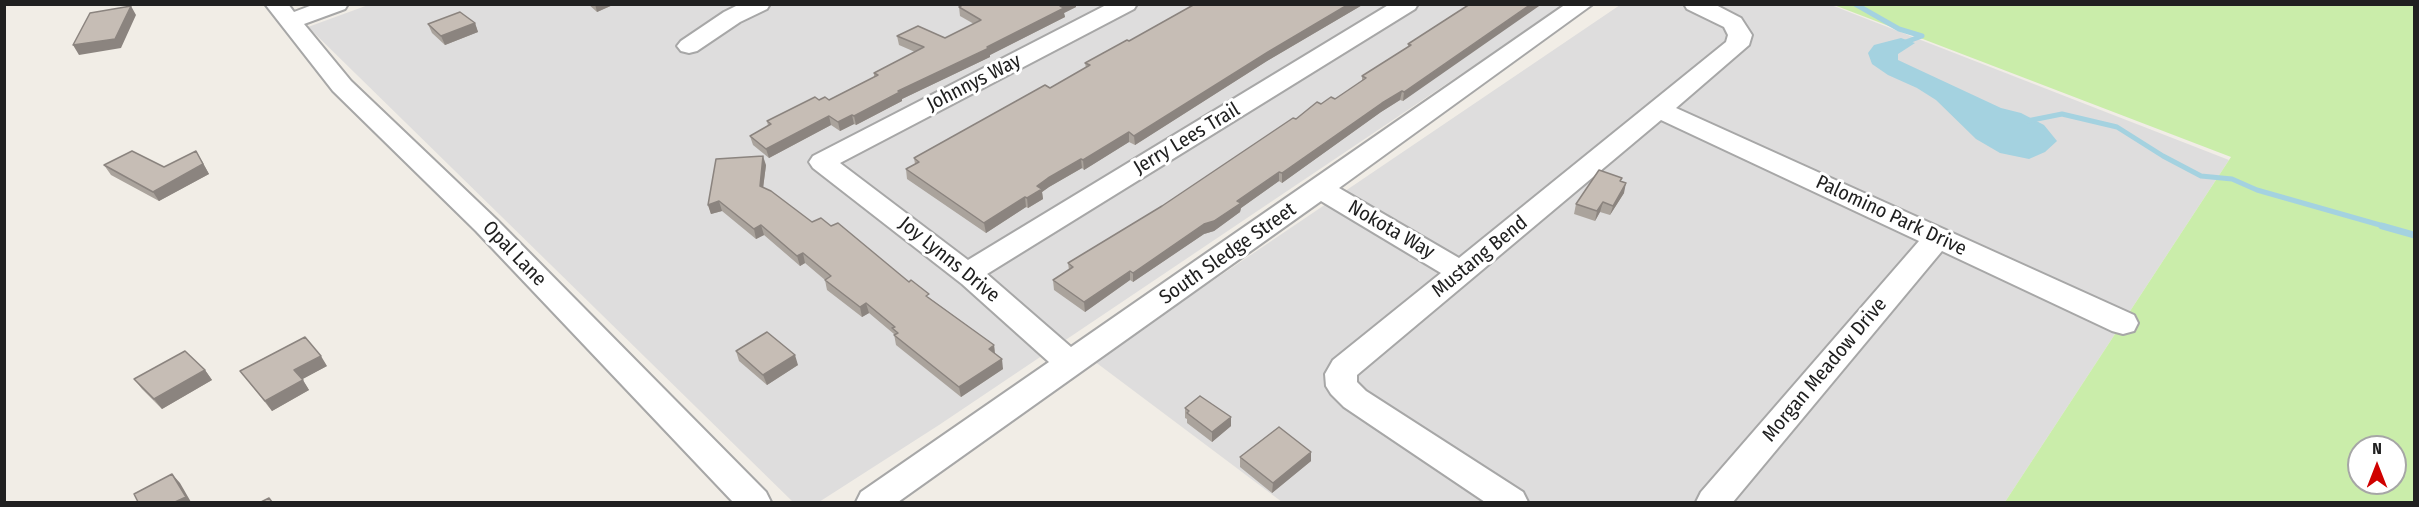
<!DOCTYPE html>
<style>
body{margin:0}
#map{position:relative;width:2419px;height:507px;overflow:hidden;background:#f1ede6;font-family:"Fira Sans Condensed",sans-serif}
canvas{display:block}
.frame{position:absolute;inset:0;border:6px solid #202020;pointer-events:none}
.north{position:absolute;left:2347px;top:435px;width:60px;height:60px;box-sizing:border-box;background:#fff;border:2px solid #a6a6a6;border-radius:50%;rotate:0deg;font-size:16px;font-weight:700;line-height:24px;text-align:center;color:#202020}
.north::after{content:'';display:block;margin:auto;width:21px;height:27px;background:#d00100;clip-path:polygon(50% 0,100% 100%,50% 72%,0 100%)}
</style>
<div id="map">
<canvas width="2419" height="507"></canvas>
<div class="frame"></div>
<div class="north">N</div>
</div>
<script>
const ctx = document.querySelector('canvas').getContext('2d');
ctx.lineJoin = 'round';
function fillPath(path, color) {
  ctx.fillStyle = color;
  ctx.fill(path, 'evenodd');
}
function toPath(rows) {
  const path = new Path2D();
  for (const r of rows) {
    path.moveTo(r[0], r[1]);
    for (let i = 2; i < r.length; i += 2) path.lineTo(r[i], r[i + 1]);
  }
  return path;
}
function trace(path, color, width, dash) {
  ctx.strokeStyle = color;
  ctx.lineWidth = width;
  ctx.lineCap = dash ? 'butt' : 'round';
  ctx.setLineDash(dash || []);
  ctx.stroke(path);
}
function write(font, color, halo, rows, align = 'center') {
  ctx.font = font + ' "Fira Sans Condensed",sans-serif';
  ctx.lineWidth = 6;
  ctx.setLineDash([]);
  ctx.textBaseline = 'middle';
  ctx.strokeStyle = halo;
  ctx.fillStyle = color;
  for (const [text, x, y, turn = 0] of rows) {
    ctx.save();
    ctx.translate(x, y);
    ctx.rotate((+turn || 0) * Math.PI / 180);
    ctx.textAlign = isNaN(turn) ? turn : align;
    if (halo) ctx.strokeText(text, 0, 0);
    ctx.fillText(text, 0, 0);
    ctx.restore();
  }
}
const residential = toPath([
 [371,4,1564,5,939,425,819,502,793,502,308,27],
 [1620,5,1831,5,2229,160,2005,502,1282,502,1094,361]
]);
const grass = toPath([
 [1834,5,2414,5,2414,502,2005,502,2231,157],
 [2359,447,2395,447,2395,483,2359,483]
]);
const water = toPath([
 [1901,38,1915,43,1898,54,1898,60,2001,108,2021,113,2044,125,2057,141,2045,152,2029,159,2000,153,1976,139,1936,100,1917,88,1888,75,1872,64,1868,53,1874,45]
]);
const streamFar1 = toPath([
 [1855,4,1899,29,1922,36,1903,43],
 [2027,121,2062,114,2117,127,2163,156,2201,176,2232,179,2257,190,2387,227]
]);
const stream = toPath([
 [2382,226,2414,235]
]);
const minor = toPath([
 [265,4,288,4,294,12,315,4,348,4,345,9,304,24,351,81,496,219,766,492,771,502,733,502,476,231,333,91,265,4],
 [740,4,770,4,767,9,740,22,697,51,689,53,681,51,677,46,681,41,724,12,740,4],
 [1108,4,1137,4,1134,9,840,163,968,260,1390,4,1418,4,1415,9,987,274,1071,347,1566,4,1593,4,1339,188,1459,258,1726,42,1728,35,1724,27,1687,9,1684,4,1714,4,1741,18,1752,35,1749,45,1676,108,2134,315,2138,323,2134,331,2123,334,2112,331,1942,251,1733,502,1696,502,1701,492,1919,241,1661,120,1357,375,1357,382,1366,391,1523,492,1528,502,1485,502,1344,407,1331,394,1326,386,1325,374,1333,360,1441,273,1321,201,898,502,856,502,861,492,1049,362,962,284,813,168,809,162,813,156,1108,4]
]);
const wall = toPath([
 [588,4,615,4,597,12],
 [1195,4,1364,4,1267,61,1135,145,1129,142,1084,170,1082,168,1049,187,1042,192,1043,199,1028,208,1026,207,986,233,907,179,906,169,915,164,914,158,1050,88,1086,68,1085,63,1129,41],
 [1470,4,1403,101,1400,100,1381,112,1282,183,1279,181,1241,208,1240,212,1214,231,1204,234,1133,282,1130,280,1085,312,1054,290,1053,280,1069,270,1068,263,1162,206,1296,119,1321,104,1335,99,1362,81,1362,76,1408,47,1408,44],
 [959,7,1076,7,1064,13,1065,17,990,55,990,57,902,99,902,101,856,125,854,124,840,131,831,125,769,158,753,145,750,136,768,126,767,121,819,100,829,100,874,77,874,73,915,52,899,45,897,36,945,38,974,24,960,16],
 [475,23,478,32,445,45,432,33,428,24],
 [202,161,209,174,159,201,111,175,104,165,164,167],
 [766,165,763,188,812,222,831,226,994,345,995,354,1003,369,961,397,896,345,894,334,869,313,862,317,827,290,825,280,805,263,800,266,764,235,756,239,722,211,711,214,708,205],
 [1622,178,1621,181,1624,193,1610,215,1600,212,1595,221,1574,214,1576,204],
 [736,351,798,365,767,385,739,361],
 [327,366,302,379,309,390,272,411,240,371],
 [205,370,212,380,162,409,142,389,134,379],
 [1185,408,1231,417,1231,426,1212,442,1187,423,1187,419,1185,418],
 [1311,452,1311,461,1272,493,1240,467,1240,457]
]);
const shadedWall = toPath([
 [595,4,615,4,597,12],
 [1062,4,1076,4,1076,7,1064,13,1065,17,990,55,990,57,902,99,902,101,856,125,854,116,898,91,987,47],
 [1349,4,1364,4,1267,61,1135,145,1134,136,1268,52],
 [1531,4,1542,4,1403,101,1404,92],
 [131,6,136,15,121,48,79,55,73,45],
 [475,23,478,32,445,45,441,36],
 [1402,91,1400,100,1381,112,1282,183,1282,173,1382,103],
 [852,115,854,124,840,131,838,122],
 [829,116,831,125,769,158,766,149],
 [1129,132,1129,142,1084,170,1083,160],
 [196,151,209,174,159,201,153,192],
 [763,156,766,165,762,196,760,186],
 [1081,159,1082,168,1049,187,1042,192,1043,199,1028,208,1027,198,1037,186,1048,178],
 [1279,172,1279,181,1241,208,1240,212,1214,231,1204,234,1133,282,1133,273],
 [1626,183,1624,193,1610,215,1613,206],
 [1025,197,1026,207,986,233,984,223],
 [719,201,722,211,711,214,708,205],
 [1603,202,1600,212,1595,221,1597,211],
 [761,225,764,235,756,239,754,229],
 [803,253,805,263,800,266,797,256],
 [1130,271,1130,280,1085,312,1084,302],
 [866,303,869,313,862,317,860,307],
 [994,345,995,355,989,349],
 [795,355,798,365,767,385,763,375],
 [321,356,327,366,301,380,294,370],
 [1002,359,1003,369,961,397,959,387],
 [205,370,212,380,162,409,154,399],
 [303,380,309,390,272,411,265,401],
 [1231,417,1231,426,1212,442,1212,432],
 [1311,452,1311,461,1272,493,1273,483],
 [172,474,180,483,191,502,175,502]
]);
const building = toPath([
 [964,4,1062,4,1060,6,1064,8,987,47,989,48,898,91,900,92,854,116,852,115,838,122,829,116,766,149,750,136,771,124,767,121,815,97,819,100,825,97,829,100,878,75,874,73,924,47,897,36,918,26,945,38,981,20,959,7,964,4],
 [1195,4,1349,4,1268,52,1134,136,1129,132,1083,160,1081,159,1048,178,1037,186,1042,189,1027,198,1025,197,984,223,906,169,919,162,914,158,1045,85,1050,88,1090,65,1085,63,1127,40,1129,41,1195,4],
 [1470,4,1531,4,1404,92,1402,91,1382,103,1282,173,1279,172,1237,201,1241,203,1214,221,1204,224,1133,273,1130,271,1084,302,1053,280,1073,267,1068,263,1162,206,1293,118,1296,119,1317,102,1321,104,1331,97,1335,99,1366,78,1362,76,1411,45,1408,44,1470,4],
 [131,6,115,39,73,45,90,13,131,6],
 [460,12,475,23,441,36,428,24,460,12],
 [132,151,164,167,196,151,203,164,153,192,104,165,132,151],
 [763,156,760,186,771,191,812,222,821,218,831,226,838,223,909,282,911,280,929,294,926,296,994,345,989,349,1002,359,959,387,894,335,898,333,892,328,895,327,866,303,860,307,825,280,831,276,803,253,797,256,761,225,754,229,719,201,708,205,716,159,763,156],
 [1599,170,1622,178,1620,181,1626,183,1613,206,1603,202,1597,211,1576,204,1599,170],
 [767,332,795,355,763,375,736,351,767,332],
 [305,337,321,356,294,370,303,380,265,401,240,371,305,337],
 [185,351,205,370,154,399,134,379,185,351],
 [1200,396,1231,417,1212,432,1187,413,1189,411,1185,408,1200,396],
 [1279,427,1311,452,1273,483,1240,457,1279,427],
 [172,474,186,497,175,502,138,502,134,494,172,474],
 [269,498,272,502,261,502,269,498]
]);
const streetNames = [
 ["Johnnys Way",974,83,-27],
 ["Jerry Lees Trail",1187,139,-31],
 ["Palomino Park Drive",1891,216,25],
 ["Nokota Way",1391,230,30],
 ["Opal Lane",514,254,46],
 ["South Sledge Street",1228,254,-35],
 ["Mustang Bend",1480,257,-39],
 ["Joy Lynns Drive",949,260,39],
 ["Morgan Meadow Drive",1825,370,-50]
];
fillPath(residential, '#dedddd');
fillPath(grass, '#caedaa');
fillPath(water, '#a4d2e0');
trace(streamFar1, '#a4d2e0', 5);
trace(stream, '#a4d2e0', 7);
trace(minor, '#a7a7a7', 4);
fillPath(minor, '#fff');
fillPath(wall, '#aaa39c');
fillPath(shadedWall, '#8b847f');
fillPath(building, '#c6bdb5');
trace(building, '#8b847f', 1.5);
write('20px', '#202020', '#fff', streetNames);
</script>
